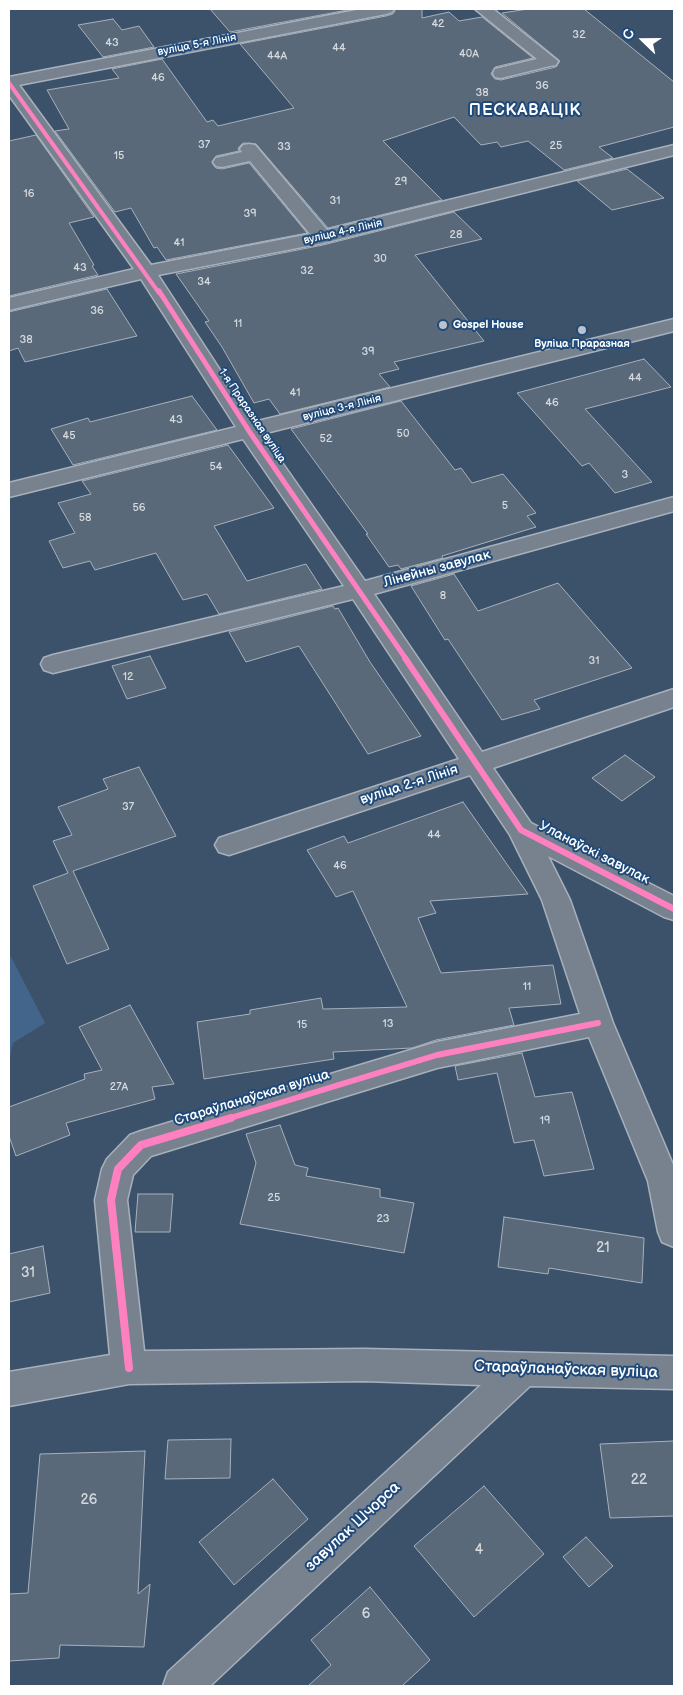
<!DOCTYPE html>
<meta charset="utf-8">
<style>
body{margin:0}
#map{position:relative;width:683px;height:1695px;overflow:hidden;background:#3c526b;font-family:"Balsamiq Sans",sans-serif}
canvas{display:block}
.frame{position:absolute;inset:0;border:10px solid #fff;pointer-events:none}
.north{position:absolute;left:618px;top:15px;width:50px;height:50px;-webkit-text-stroke:4px #1f4a7a;paint-order:stroke;rotate:292deg;font-size:14px;font-weight:700;line-height:20px;text-align:center;color:#fff}
.north::after{content:'';display:block;margin:auto;width:18px;height:22px;background:#fff;clip-path:polygon(50% 0,100% 100%,50% 72%,0 100%)}
</style>
<div id="map">
<canvas width="683" height="1695"></canvas>
<div class="frame"></div>
<div class="north">С</div>
</div>
<script>
const ctx = document.querySelector('canvas').getContext('2d');
ctx.lineJoin = 'round';
function fillPath(path, color) {
  ctx.fillStyle = color;
  ctx.fill(path, 'evenodd');
}
function toPath(rows) {
  const path = new Path2D();
  for (const r of rows) {
    path.moveTo(r[0], r[1]);
    for (let i = 2; i < r.length; i += 2) path.lineTo(r[i], r[i + 1]);
  }
  return path;
}
function trace(path, color, width, dash) {
  ctx.strokeStyle = color;
  ctx.lineWidth = width;
  ctx.lineCap = dash ? 'butt' : 'round';
  ctx.setLineDash(dash || []);
  ctx.stroke(path);
}
function write(font, color, halo, rows, align = 'center') {
  ctx.font = font + ' "Balsamiq Sans",sans-serif';
  ctx.lineWidth = 4;
  ctx.setLineDash([]);
  ctx.textBaseline = 'middle';
  ctx.strokeStyle = halo;
  ctx.fillStyle = color;
  for (const [text, x, y, turn = 0] of rows) {
    ctx.save();
    ctx.translate(x, y);
    ctx.rotate((+turn || 0) * Math.PI / 180);
    ctx.textAlign = isNaN(turn) ? turn : align;
    if (halo) ctx.strokeText(text, 0, 0);
    ctx.fillText(text, 0, 0);
    ctx.restore();
  }
}
const green = toPath([
 [9,953,45,1023,13,1043,9,1061]
]);
const building = toPath([
 [210,9,353,9,230,32,210,9],
 [396,9,422,9,422,18,449,12,459,21,482,17,533,58,495,67,491,74,495,79,501,80,556,67,560,61,502,13,528,9,584,9,674,82,674,127,599,147,613,158,564,170,528,141,501,147,497,142,481,145,454,117,383,141,442,200,328,228,256,144,243,143,238,148,239,151,216,156,212,163,216,168,222,169,249,163,307,233,166,260,157,247,154,248,131,208,115,212,55,131,69,129,47,90,119,78,112,69,162,59,207,122,213,120,218,126,294,108,240,44,386,16,393,14,396,9],
 [113,19,122,30,139,26,154,47,103,57,78,25,113,19],
 [36,135,94,217,69,223,94,265,92,266,98,275,9,296,9,141,36,135],
 [627,169,664,198,612,210,577,181,627,169],
 [454,212,482,239,415,255,484,341,394,362,399,369,379,374,390,387,280,414,269,399,254,403,222,347,205,322,209,321,176,274,323,245,454,212],
 [107,289,137,336,25,362,18,348,9,351,9,312,107,289],
 [644,359,671,387,585,409,652,482,615,493,589,463,582,466,517,393,644,359],
 [192,396,217,430,73,465,51,429,88,418,90,422,192,396],
 [401,401,455,470,461,468,472,483,503,474,536,513,527,516,536,527,442,556,443,558,401,569,398,565,389,567,366,534,368,534,291,429,401,401],
 [228,445,274,508,214,526,247,581,306,564,322,589,219,614,207,594,183,600,156,553,95,570,90,561,63,568,49,541,75,533,58,503,91,494,82,481,228,445],
 [454,574,478,611,558,583,632,668,534,700,540,709,502,720,448,639,445,640,411,586,454,574],
 [333,606,335,609,338,608,370,662,421,736,368,754,299,646,246,662,229,632,333,606],
 [150,656,166,688,127,699,112,666,150,656],
 [625,755,655,777,622,801,592,778,625,755],
 [139,767,176,836,73,871,109,949,67,964,33,886,68,873,53,841,72,835,58,807,108,789,103,779,139,767],
 [463,802,528,894,430,901,436,913,418,918,441,973,553,965,561,1004,509,1008,514,1025,436,1040,412,1048,333,1052,334,1059,204,1079,197,1022,250,1014,250,1010,321,998,323,1009,407,1007,353,891,336,897,307,850,344,836,348,843,463,802],
 [130,1005,174,1084,152,1087,155,1099,66,1123,70,1135,16,1156,9,1136,9,1107,85,1079,84,1074,102,1070,79,1027,130,1005],
 [522,1053,535,1097,572,1092,594,1169,544,1176,534,1140,514,1143,497,1073,458,1080,455,1066,522,1053],
 [280,1125,295,1165,308,1168,306,1176,380,1189,380,1197,414,1203,404,1253,240,1224,256,1163,246,1134,280,1125],
 [138,1194,173,1194,170,1232,135,1232,138,1194],
 [504,1217,644,1238,642,1283,549,1268,548,1274,498,1267,504,1217],
 [43,1246,50,1293,9,1302,9,1254,43,1246],
 [231,1439,230,1478,165,1479,168,1440,231,1439],
 [674,1441,674,1516,610,1518,600,1444,674,1441],
 [145,1451,138,1594,150,1584,144,1647,60,1645,59,1658,9,1661,9,1594,28,1593,40,1454,145,1451],
 [273,1479,308,1519,234,1585,199,1542,273,1479],
 [484,1486,544,1554,474,1617,414,1546,484,1486],
 [586,1537,613,1566,589,1587,563,1557,586,1537],
 [370,1587,430,1660,402,1686,308,1686,331,1665,311,1640,370,1587]
]);
const minor = toPath([
 [362,9,394,9,392,12,386,14,19,85,151,265,310,234,250,161,222,167,216,166,213,162,216,158,242,152,240,149,243,145,249,144,255,145,327,230,674,145,674,155,323,243,158,275,254,422,674,319,674,331,262,434,365,581,674,497,674,511,374,594,482,752,674,689,674,707,493,768,531,823,674,896,674,920,664,917,548,856,570,900,613,1023,674,1167,674,1247,662,1242,658,1232,648,1181,589,1037,437,1068,151,1156,133,1175,127,1200,144,1351,364,1349,674,1356,674,1389,530,1386,210,1686,163,1686,168,1672,481,1385,364,1381,129,1384,9,1406,9,1372,110,1355,95,1200,102,1169,107,1159,130,1135,141,1131,437,1042,580,1014,542,900,510,835,470,775,229,855,219,852,215,845,219,838,459,759,353,599,53,673,44,670,41,664,44,658,53,655,344,586,243,439,9,497,9,483,236,427,141,279,9,310,9,298,134,269,9,95,9,77,362,9],
 [475,9,493,9,558,61,556,65,550,66,501,78,495,77,493,73,495,69,537,59,475,9]
]);
const cyclewayFar3 = toPath([
 [9,83,159,293]
]);
const cyclewayFar2 = toPath([
 [159,291,249,431,406,659]
]);
const cyclewayFar1 = toPath([
 [405,658,521,830,674,909],
 [227,1119,437,1055,598,1023]
]);
const cycleway = toPath([
 [129,1368,111,1200,118,1169,141,1145,231,1118]
]);
const markers = [
 [443,325,5,"#bbc2cb"],
 [582,330,5,"#bbc2cb"]
];
const numberNames = [
 ["42",438,24],
 ["32",579,35],
 ["43",112,43],
 ["44",339,48],
 ["40А",469,54],
 ["44А",277,56],
 ["46",158,78],
 ["36",542,86],
 ["38",482,93],
 ["37",204,145],
 ["25",556,146],
 ["33",284,147],
 ["15",119,156],
 ["29",401,182],
 ["16",29,194],
 ["31",335,201],
 ["39",250,214],
 ["28",456,235],
 ["41",179,243],
 ["30",380,259],
 ["43",80,268],
 ["32",307,271],
 ["34",204,282],
 ["36",97,311],
 ["11",238,324],
 ["38",26,340],
 ["39",368,352],
 ["44",635,378],
 ["41",295,393],
 ["46",552,403],
 ["43",176,420],
 ["50",403,434],
 ["45",69,436],
 ["52",326,439],
 ["54",216,467],
 ["3",625,475],
 ["5",505,506],
 ["56",139,508],
 ["58",85,518],
 ["8",443,596],
 ["31",594,661],
 ["12",128,677],
 ["37",128,807],
 ["44",434,835],
 ["46",340,866],
 ["11",527,987],
 ["13",388,1024],
 ["15",302,1025],
 ["27А",119,1087],
 ["19",545,1121],
 ["25",274,1198],
 ["23",383,1219]
];
const farStreetnames = [
 ["вуліца 5-я Лінія",197,45,-11],
 ["вуліца 4-я Лінія",343,232,-13],
 ["вуліца 3-я Лінія",342,408,-14],
 ["1-я Праразная вуліца",252,416,56]
];
const farPoinames = [
 ["Gospel House",453,325],
 ["Вуліца Праразная",582,344,"center"]
];
const streetNames = [
 ["Лінейны завулак",437,569,-15],
 ["вуліца 2-я Лінія",409,785,-18],
 ["Уланаўскі завулак",594,853,27],
 ["Стараўланаўская вуліца",252,1098,-17]
];
const nearNumbernames = [
 ["21",603,1248],
 ["31",28,1273],
 ["22",639,1480],
 ["26",89,1500],
 ["4",479,1550],
 ["6",366,1614]
];
const farDistrictnames = [
 ["ПЕСКАВАЦІК",525,111]
];
const nearStreetnames = [
 ["Стараўланаўская вуліца",566,1370,2],
 ["завулак Шчорса",353,1527,-43]
];
fillPath(green, '#43658b');
fillPath(building, '#59697a');
trace(building, '#a7b1bc', 1);
trace(minor, '#a7b1bc', 3);
fillPath(minor, '#77828e');
trace(cyclewayFar3, '#ff80c0', 4);
trace(cyclewayFar2, '#ff80c0', 5);
trace(cyclewayFar1, '#ff80c0', 6);
trace(cycleway, '#ff80c0', 8);
for (const [x, y, r, color] of markers) {
  const dot = new Path2D();
  dot.arc(x, y, r, 0, 2 * Math.PI);
  ctx.fillStyle = color;
  ctx.fill(dot);
  trace(dot, '#1f4a7a', 2);
}
write('11px', '#d6dade', null, numberNames);
write('11px', '#fff', '#1f4a7a', farStreetnames);
write('bold 11px', '#fff', '#1f4a7a', farPoinames, 'left');
write('14px', '#fff', '#1f4a7a', streetNames);
write('14px', '#d6dade', null, nearNumbernames);
ctx.letterSpacing = '1px';
write('bold 16px', '#fff', '#1f4a7a', farDistrictnames);
ctx.letterSpacing = '0px';
write('16px', '#fff', '#1f4a7a', nearStreetnames);
</script>
